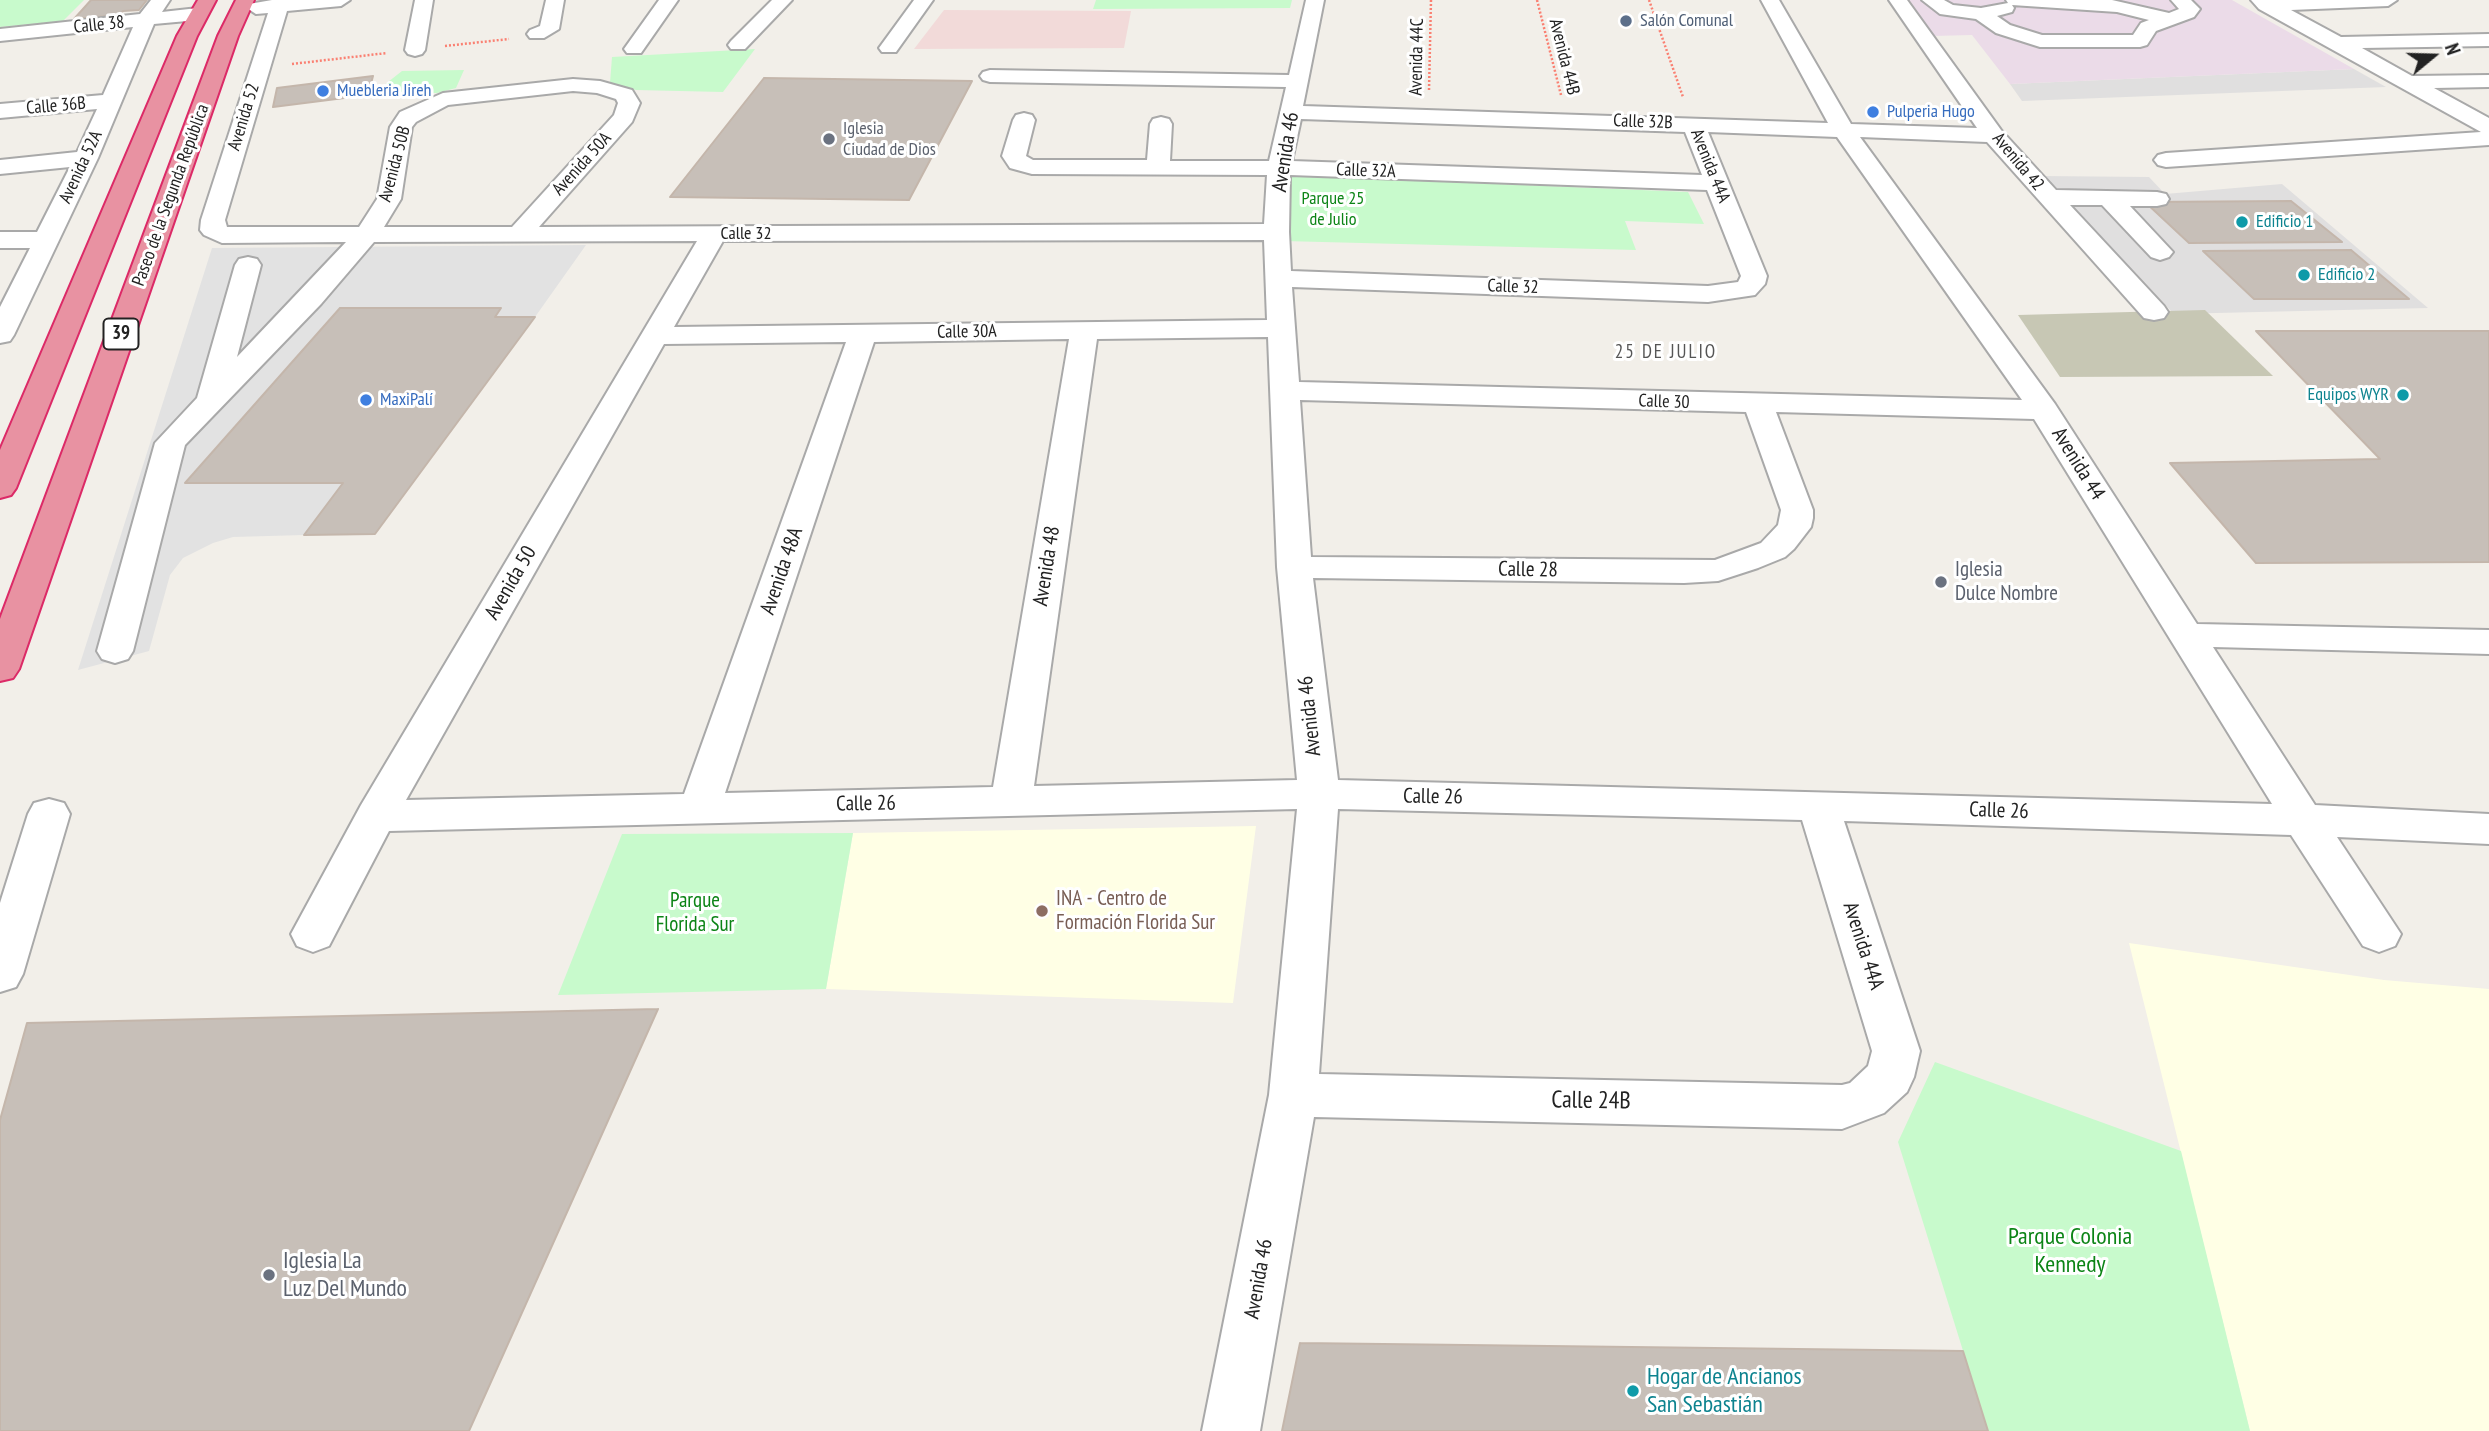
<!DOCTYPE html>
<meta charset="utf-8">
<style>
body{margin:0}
#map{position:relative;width:2489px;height:1431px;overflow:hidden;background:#f2efe9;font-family:"PT Sans Narrow",sans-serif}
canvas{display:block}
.north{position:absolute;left:2398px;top:21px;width:70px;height:70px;-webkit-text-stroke:5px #fff;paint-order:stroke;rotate:71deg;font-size:19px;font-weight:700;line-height:28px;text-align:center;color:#222}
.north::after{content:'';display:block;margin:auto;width:24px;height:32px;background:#222;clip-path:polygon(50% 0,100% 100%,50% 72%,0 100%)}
</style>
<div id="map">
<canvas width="2489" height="1431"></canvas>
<div class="north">N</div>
</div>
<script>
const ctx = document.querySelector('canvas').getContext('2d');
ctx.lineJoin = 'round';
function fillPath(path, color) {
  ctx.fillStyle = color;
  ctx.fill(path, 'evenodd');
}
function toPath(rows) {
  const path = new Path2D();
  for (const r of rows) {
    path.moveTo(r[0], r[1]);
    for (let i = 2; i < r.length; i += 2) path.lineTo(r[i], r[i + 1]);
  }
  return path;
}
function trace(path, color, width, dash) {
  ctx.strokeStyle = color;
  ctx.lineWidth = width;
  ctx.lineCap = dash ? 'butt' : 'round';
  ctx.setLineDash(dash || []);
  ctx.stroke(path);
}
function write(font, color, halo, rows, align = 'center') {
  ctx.font = font + ' "PT Sans Narrow",sans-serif';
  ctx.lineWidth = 6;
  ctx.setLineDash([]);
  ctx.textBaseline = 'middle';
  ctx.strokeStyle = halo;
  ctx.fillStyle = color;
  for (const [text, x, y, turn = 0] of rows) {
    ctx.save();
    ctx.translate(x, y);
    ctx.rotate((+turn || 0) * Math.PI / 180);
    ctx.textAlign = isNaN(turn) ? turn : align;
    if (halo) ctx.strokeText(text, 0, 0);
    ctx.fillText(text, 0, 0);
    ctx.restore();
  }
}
const residential = toPath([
 [2354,69,2386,87,2022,101,2010,84],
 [2041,176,2149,177,2165,194,2282,184,2428,308,2174,314]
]);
const commercial = toPath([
 [944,10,1131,11,1124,48,914,49]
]);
const industrial = toPath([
 [1906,0,2232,0,2354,69,2010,84,1972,35,1932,36]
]);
const education = toPath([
 [1256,826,1233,1003,826,989,853,833],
 [2129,943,2384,980,2489,989,2489,1431,2250,1431]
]);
const construction = toPath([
 [2205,310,2273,376,2060,377,2018,315]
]);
const park = toPath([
 [0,0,84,0,63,21,0,27],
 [1096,0,1292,0,1290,8,1093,9],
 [755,49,723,92,636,90,610,83,612,57],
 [464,70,456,88,437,93,374,93,402,71],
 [1287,175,1688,192,1704,224,1625,221,1636,250,1283,241],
 [853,833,826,989,558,995,622,834],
 [1935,1062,2181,1151,2250,1431,1988,1431,1898,1142]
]);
const parking = toPath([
 [586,245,535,317,495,317,500,308,340,308,185,482,343,483,304,535,233,537,213,543,183,558,170,575,149,651,78,670,212,248]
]);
const building = toPath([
 [91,0,147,0,139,10,123,11,119,15,74,19,91,0],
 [373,76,368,95,273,107,277,88,373,76],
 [764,78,972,81,909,200,670,197,764,78],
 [2291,201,2342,242,2189,243,2145,202,2291,201],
 [2351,250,2409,299,2254,299,2203,251,2351,250],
 [340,308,501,308,495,317,535,317,375,534,304,535,343,483,185,483,340,308],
 [2256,331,2489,331,2489,562,2256,563,2170,463,2380,459,2256,331],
 [658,1009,469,1431,0,1431,0,1120,27,1023,658,1009],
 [1300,1343,1963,1351,1988,1431,1282,1431,1300,1343]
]);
const path = toPath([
 [1537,0,1561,95],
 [1649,0,1683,97],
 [445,46,509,39],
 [292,64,387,53],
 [1429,90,1431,0]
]);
const minor = toPath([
 [151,0,170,0,162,12,198,8,208,14,198,20,154,24,98,158,14,335,10,341,0,343,0,307,30,248,0,248,0,232,37,232,70,167,0,174,0,160,77,152,97,109,0,118,0,104,103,95,133,27,0,41,0,29,140,14,151,0],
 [272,0,350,0,341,6,287,11,225,220,227,227,359,227,377,199,390,127,400,112,443,93,573,79,600,81,632,90,640,103,632,122,539,227,1264,224,1267,175,1032,174,1010,168,1002,156,1013,120,1016,115,1024,113,1032,115,1035,120,1026,156,1033,160,1147,160,1150,124,1153,119,1161,117,1169,119,1172,124,1170,161,1269,161,1286,87,990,82,983,80,980,76,983,72,990,70,1289,75,1306,0,1324,0,1303,106,1828,123,1761,0,1779,0,1851,124,1977,128,1889,0,1907,0,2001,130,2056,190,2157,192,2166,194,2169,199,2166,204,2157,206,2130,206,2173,252,2169,257,2160,260,2151,257,2102,205,2070,205,2164,306,2168,312,2164,318,2154,320,2144,318,1987,142,1860,137,2055,404,2197,624,2489,630,2489,654,2213,647,2315,805,2489,814,2489,844,2337,837,2401,934,2395,946,2379,952,2363,946,2291,835,1844,821,1920,1051,1914,1077,1907,1092,1884,1113,1842,1129,1314,1117,1260,1431,1202,1431,1269,1095,1297,809,389,831,329,946,313,952,297,946,291,934,361,805,697,241,374,242,321,304,185,445,133,651,128,659,115,663,102,659,97,651,155,443,197,398,235,265,239,259,248,257,257,259,261,265,237,357,346,242,222,243,204,235,200,230,201,220,268,13,256,14,247,8,249,4,272,0],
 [573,91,597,93,616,99,618,103,614,115,512,227,384,227,401,199,412,127,416,122,448,105,573,91],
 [1301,119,1685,132,1702,175,1292,161,1301,119],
 [1708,132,1837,137,2022,400,1299,382,1292,287,1708,302,1755,295,1765,284,1767,276,1708,132],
 [1290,175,1707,190,1741,276,1738,282,1708,286,1291,271,1289,232,1290,175],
 [1264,240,1267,320,674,327,723,241,1264,240],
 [1268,337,1277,567,1297,780,1034,786,1097,339,1268,337],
 [1069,339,993,787,725,793,874,342,1069,339],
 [846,342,684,794,406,800,664,344,846,342],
 [1300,400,1746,412,1781,510,1778,525,1761,543,1715,560,1311,557,1300,400],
 [1776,412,2034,419,2272,804,1338,780,1313,578,1684,583,1718,581,1758,568,1785,557,1794,549,1811,527,1813,518,1813,510,1776,412],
 [1338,809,1802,820,1872,1051,1868,1066,1850,1083,1842,1085,1319,1074,1338,809],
 [415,0,433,0,425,50,422,54,415,56,408,54,405,50,415,0],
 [546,0,564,0,559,29,544,38,530,38,527,34,530,30,540,26,546,0],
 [659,0,678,0,641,53,627,53,624,49,659,0],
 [772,0,792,0,745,49,731,49,728,45,731,41,772,0],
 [914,0,933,0,896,52,882,52,879,48,914,0],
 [1922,0,1944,0,1953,5,1981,8,2008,3,2006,0,2112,0,2169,13,2179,9,2171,0,2191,0,2200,9,2194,17,2156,31,2147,45,2140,47,2040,47,1996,33,1976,19,1940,14,1922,0],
 [2012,5,2117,12,2149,20,2141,23,2133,35,2042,35,2010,25,1997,16,2012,12,2014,8,2012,5],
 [2251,0,2397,0,2388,6,2291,10,2341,37,2489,34,2489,46,2362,48,2412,76,2489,75,2489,87,2434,88,2489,118,2489,145,2166,167,2158,165,2154,160,2158,155,2166,153,2481,132,2259,9,2251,0],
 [49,799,64,803,70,814,23,974,16,987,0,992,0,903,28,814,34,803,49,799]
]);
const highway = toPath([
 [198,0,216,0,197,36,16,488,11,495,0,498,0,450,177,36,198,0],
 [236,0,254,0,238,36,19,669,13,678,0,681,0,619,218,36,236,0]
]);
const markers = [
 [1626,21,7,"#5c6f8a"],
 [323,91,7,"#3f7fe0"],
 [1873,112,7,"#3f7fe0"],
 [829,139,7,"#6b7280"],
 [2242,222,7,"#0f9aa8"],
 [2304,275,7,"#0f9aa8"],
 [2403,395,7,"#0f9aa8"],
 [366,400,7,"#3f7fe0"],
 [1941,582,7,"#6b7280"],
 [1042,911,7,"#8d6e63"],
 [269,1275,7,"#6b7280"],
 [1633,1391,7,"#0f9aa8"]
];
const farServicenames = [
 ["Salón Comunal",1640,21]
];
const farStreetnames = [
 ["Calle 38",99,25,-6],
 ["Avenida 44C",1417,57,-89],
 ["Avenida 44B",1564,57,76],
 ["Calle 36B",56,106,-5],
 ["Avenida 52",244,117,-73],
 ["Calle 32B",1643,122,2],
 ["Avenida 42",2018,162,50],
 ["Avenida 50B",395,164,-75],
 ["Avenida 50A",582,164,-48],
 ["Avenida 44A",1710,166,68],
 ["Avenida 52A",81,167,-65],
 ["Calle 32A",1366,171,2],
 ["Paseo de la Segunda República",171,195,-70],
 ["Calle 32",746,234],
 ["Calle 32",1513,287,2],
 ["Calle 30A",967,332,-1],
 ["Calle 30",1664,402,2]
];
const farShopnames = [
 ["Muebleria Jireh",337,91],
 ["Pulperia Hugo",1887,112],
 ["MaxiPalí",380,400]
];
const farWorshipnames = [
 ["Iglesia",843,129],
 ["Ciudad de Dios",843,150]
];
const farParknames = [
 ["Parque 25",1333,199],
 ["de Julio",1333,220]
];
const farCulturenames = [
 ["Edificio 1",2256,222],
 ["Edificio 2",2318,275],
 ["Equipos WYR",2389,395,"right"]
];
const shields = [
 [121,334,35]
];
const shieldNames = [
 ["39",121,334]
];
const farNeighbourhoodnames = [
 ["25 DE JULIO",1666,353]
];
const streetNames = [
 ["Avenida 46",1286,152,-81],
 ["Avenida 44",2078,464,58],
 ["Avenida 48",1047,566,-81],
 ["Calle 28",1528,570,1],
 ["Avenida 48A",782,571,-71],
 ["Avenida 50",511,583,-60],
 ["Avenida 46",1310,716,-96],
 ["Calle 26",1433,797,1],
 ["Calle 26",866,804,-1],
 ["Calle 26",1999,811,2],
 ["Avenida 44A",1863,946,72],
 ["Avenida 46",1259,1279,-80]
];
const worshipNames = [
 ["Iglesia",1955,570],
 ["Dulce Nombre",1955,594]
];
const educationNames = [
 ["INA - Centro de",1056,899],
 ["Formación Florida Sur",1056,923]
];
const parkNames = [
 ["Parque",695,901],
 ["Florida Sur",695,925]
];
const nearStreetnames = [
 ["Calle 24B",1591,1101,1]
];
const nearParknames = [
 ["Parque Colonia",2070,1237],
 ["Kennedy",2070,1265]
];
const nearWorshipnames = [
 ["Iglesia La",283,1261],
 ["Luz Del Mundo",283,1289]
];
const nearCulturenames = [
 ["Hogar de Ancianos",1647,1377],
 ["San Sebastián",1647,1405]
];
fillPath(residential, '#e0dfdf');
fillPath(commercial, '#f2dad9');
fillPath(industrial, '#ebdbe8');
fillPath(education, '#ffffe5');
fillPath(construction, '#c7c7b4');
fillPath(park, '#c8facc');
fillPath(parking, '#e2e2e2');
fillPath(building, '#c7bfb8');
trace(building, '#c4b6ab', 2);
trace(minor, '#a9a9a9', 4);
trace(highway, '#dc2a67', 4);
trace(path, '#fa8072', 2.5, [2, 2]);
fillPath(minor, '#fff');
fillPath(highway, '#e892a2');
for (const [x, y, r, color] of markers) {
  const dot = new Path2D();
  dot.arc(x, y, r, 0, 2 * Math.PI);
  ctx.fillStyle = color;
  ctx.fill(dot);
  trace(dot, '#fff', 2.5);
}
write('18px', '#4e5e75', '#fff', farServicenames, 'left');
write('18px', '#222', '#fff', farStreetnames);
write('18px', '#366cbe', '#fff', farShopnames, 'left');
write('18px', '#5b616d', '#fff', farWorshipnames, 'left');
write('18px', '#0c8416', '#fff', farParknames);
write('18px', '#0d838f', '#fff', farCulturenames, 'left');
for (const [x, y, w] of shields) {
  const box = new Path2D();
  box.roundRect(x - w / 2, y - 15.5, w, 31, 5);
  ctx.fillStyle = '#fff';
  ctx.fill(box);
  trace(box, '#222', 2);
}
write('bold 19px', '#222', null, shieldNames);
ctx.letterSpacing = '2px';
write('19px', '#555', '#fff', farNeighbourhoodnames);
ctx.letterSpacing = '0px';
write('21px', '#222', '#fff', streetNames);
write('21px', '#5b616d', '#fff', worshipNames, 'left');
write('21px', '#785e54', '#fff', educationNames, 'left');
write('21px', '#0c8416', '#fff', parkNames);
write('24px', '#222', '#fff', nearStreetnames);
write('24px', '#0c8416', '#fff', nearParknames);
write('24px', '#5b616d', '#fff', nearWorshipnames, 'left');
write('24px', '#0d838f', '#fff', nearCulturenames, 'left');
</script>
